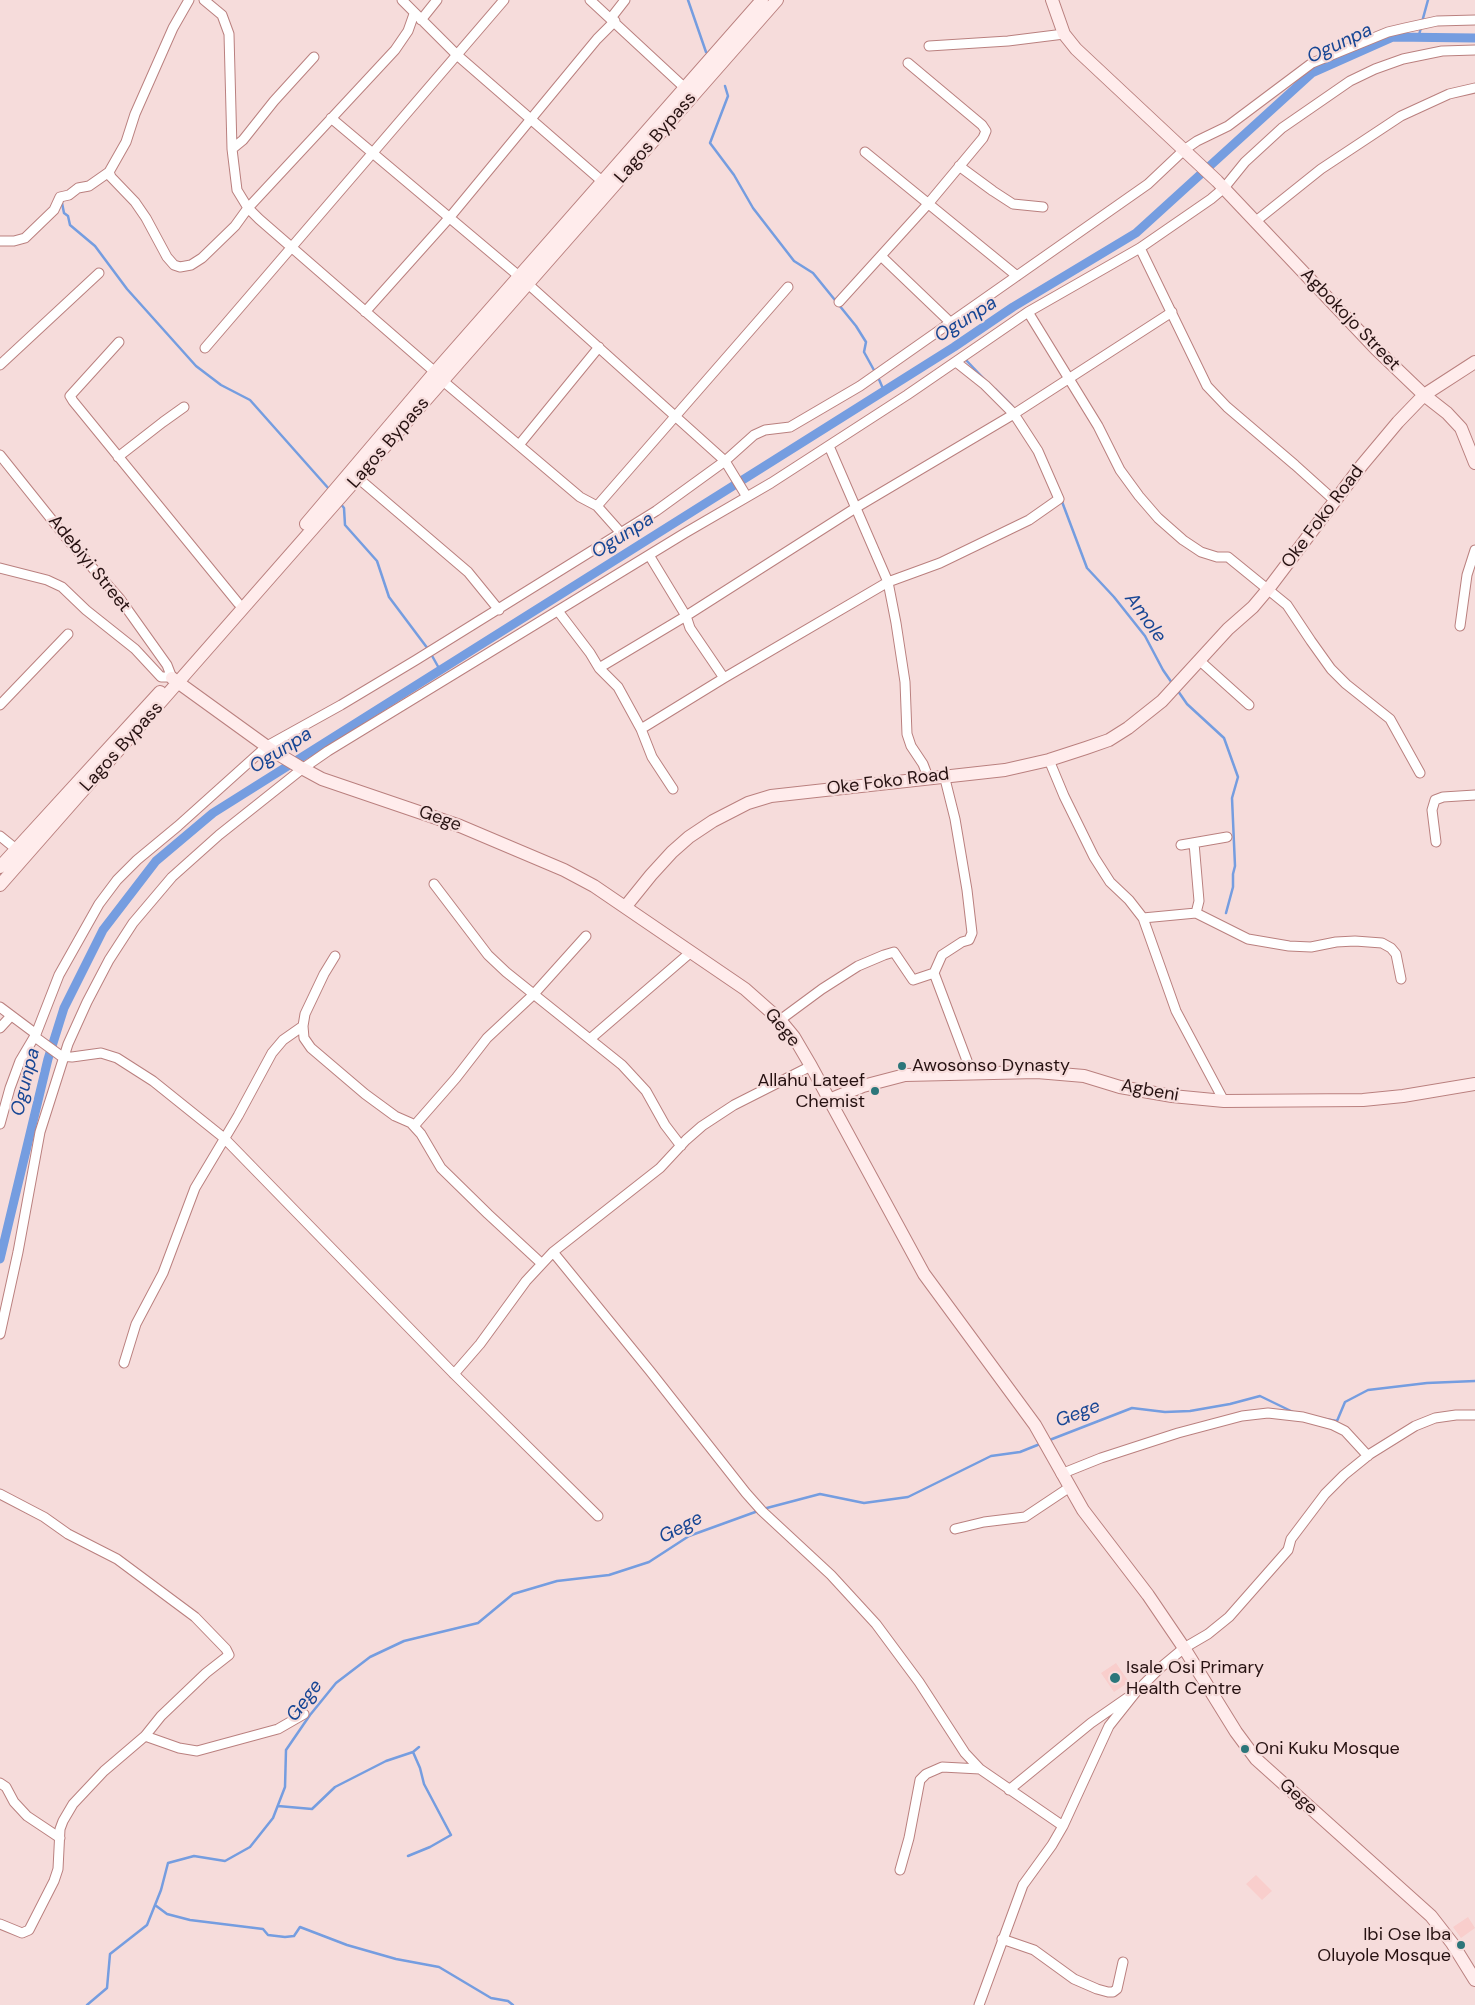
<!DOCTYPE html>
<style>
body{margin:0}
canvas{display:block;background:#f6dcdb}
</style>
<canvas width="1475" height="2005"></canvas>
<script>
const ctx = document.querySelector('canvas').getContext('2d');
ctx.lineJoin = 'round';
function fillPath(path, color) {
  ctx.fillStyle = color;
  ctx.fill(path, 'evenodd');
}
function toPath(rows) {
  const path = new Path2D();
  for (const r of rows) {
    path.moveTo(r[0], r[1]);
    for (let i = 2; i < r.length; i += 2) path.lineTo(r[i], r[i + 1]);
  }
  return path;
}
function trace(path, color, width, dash) {
  ctx.strokeStyle = color;
  ctx.lineWidth = width;
  ctx.lineCap = dash ? 'butt' : 'round';
  ctx.setLineDash(dash || []);
  ctx.stroke(path);
}
function write(font, color, halo, rows, align = 'center') {
  ctx.font = font + ' "DM Sans",sans-serif';
  ctx.lineWidth = 4.5;
  ctx.setLineDash([]);
  ctx.textBaseline = 'middle';
  ctx.strokeStyle = halo;
  ctx.fillStyle = color;
  for (const [text, x, y, turn = 0] of rows) {
    ctx.save();
    ctx.translate(x, y);
    ctx.rotate((+turn || 0) * Math.PI / 180);
    ctx.textAlign = isNaN(turn) ? turn : align;
    if (halo) ctx.strokeText(text, 0, 0);
    ctx.fillText(text, 0, 0);
    ctx.restore();
  }
}
const built = toPath([
 [1116,1663,1129,1682,1114,1692,1101,1673],
 [1256,1875,1272,1891,1262,1900,1246,1884],
 [1468,1917,1475,1928,1461,1938,1453,1927]
]);
const stream = toPath([
 [688,0,706,52],
 [1422,22,1428,0],
 [1418,38,1421,28],
 [725,86,728,96,710,143,734,175,753,208,794,261,813,273,856,326,866,342,864,352,875,372],
 [62,203,64,213,68,216,70,225,95,246,127,289,196,366,221,385,250,400,329,489],
 [965,359,985,380],
 [878,377,884,391],
 [995,389,1012,406],
 [1061,499,1087,568,1114,597,1145,636,1163,670,1172,683],
 [340,503,344,508,345,525,377,561,389,597,428,649],
 [431,654,440,670],
 [1178,691,1187,704,1224,738,1238,777,1232,798,1235,866,1233,874,1233,887,1226,913],
 [1325,1419,1337,1421,1345,1402,1368,1390,1427,1383,1475,1381],
 [1047,1441,1132,1408,1165,1412,1190,1411,1230,1404,1260,1396,1293,1412],
 [763,1509,820,1494,864,1503,908,1497,991,1456,1020,1452,1040,1444],
 [278,1806,312,1809,335,1787,386,1761,413,1752,419,1747],
 [408,1856,430,1847,451,1835,424,1784,420,1768,413,1752],
 [155,1905,167,1914,190,1920,263,1929,268,1935,285,1937,294,1936,300,1927,347,1945,396,1959,439,1967,491,1998,508,2001,513,2005],
 [87,2005,107,1988,110,1954,147,1925,161,1890,168,1863,194,1856,225,1861,250,1847,273,1818,285,1787,286,1750,310,1715,336,1683,370,1657,404,1641,478,1623,513,1594,557,1581,609,1575,649,1562,689,1536,758,1511]
]);
const canal = toPath([
 [0,1259,48,1059,64,1008,103,930,156,861,213,813,954,347,1013,307,1136,233,1312,73,1393,37,1475,38]
]);
const street = toPath([
 [204,0,222,15,229,34,232,149,237,190,248,208,259,219,435,372],
 [402,0,457,55,603,182],
 [590,0,686,89],
 [611,18,625,0],
 [421,20,437,0],
 [929,46,1008,41,1064,34],
 [331,118,520,277],
 [232,149,243,140,274,101,314,57],
 [865,152,1017,276],
 [959,166,993,191,1013,204,1043,207],
 [109,172,111,177,135,202,146,218,167,257,174,265,180,267,191,265,202,258,235,226,248,208,395,50,408,31,414,14],
 [1256,221,1321,169,1401,116,1449,94,1475,88],
 [0,241,14,241,25,238,54,210,60,197,69,195,78,188,89,186,109,172,126,142,135,114,173,28,189,0],
 [1140,248,1207,386,1227,407,1295,465,1335,501],
 [881,256,951,323],
 [528,284,725,461,747,497],
 [839,302,928,204,983,138,986,131,982,125,908,63],
 [365,312,450,217,597,39,615,21],
 [1028,312,1098,426,1120,470,1139,496,1158,518,1183,540,1201,552,1217,557,1228,557,1287,605,1311,641,1331,669,1346,684,1390,719,1420,773],
 [119,342,70,396,73,401,238,603],
 [205,348,504,0],
 [0,365,99,273],
 [443,381,580,497,597,506,788,287],
 [519,445,599,347],
 [829,446,888,582,896,623,905,682,907,734,911,746,923,764,928,777],
 [0,455,68,540,120,599,167,665,172,678],
 [118,457,163,422,184,407],
 [358,478,468,572,499,610],
 [597,506,621,533],
 [649,555,686,616,690,628,724,678],
 [0,568,47,580,62,587,86,610,135,649,161,677,166,677,171,675],
 [558,611,590,653,599,668,618,687,641,729,652,757,673,789],
 [1460,626,1467,575,1475,550],
 [1200,661,1249,705],
 [599,668,686,616,857,507,1014,414,1172,312],
 [0,705,68,634],
 [641,729,724,678,888,582,940,563,1029,520,1059,499,1038,451,1014,414,985,385,956,362],
 [1049,760,1064,796,1094,857,1110,882,1129,900,1143,918,1176,1011,1224,1101],
 [0,836,16,849],
 [1436,842,1432,810,1435,800,1443,797,1475,795],
 [1194,843,1199,901,1196,913],
 [1181,845,1227,837],
 [434,884,488,955,506,972,622,1065,646,1091,665,1125,681,1146],
 [1143,918,1196,913,1248,939,1289,946,1311,947,1336,942,1355,941,1382,943,1391,948,1396,954,1401,979],
 [335,956,324,974,305,1014,303,1026,304,1038,311,1048,365,1094,395,1116,411,1123,421,1134,441,1168,488,1214,541,1263],
 [934,973,972,1074],
 [0,1007,36,1034,35,1037,61,1056,72,1057,101,1053,117,1058,153,1081,224,1138,454,1374,598,1516],
 [780,1020,822,989,858,966,884,955,894,952,913,980,934,973,942,955,962,942,969,940,972,933,967,890,955,819,944,775],
 [0,1028,11,1016],
 [590,1039,691,952],
 [0,1124,10,1088,20,1061,36,1034,59,975,99,904,117,880,137,860,178,826,267,746,341,705,416,660,656,511,725,461,754,435,765,430,790,427,860,386,1148,184,1184,150,1197,141,1228,126,1312,63,1388,32,1405,28,1437,21,1475,20],
 [414,1126,456,1078,487,1038,533,995,586,936],
 [553,1252,650,1371,746,1493,762,1511,831,1575,876,1624,919,1682,965,1753,980,1769,1063,1826],
 [0,1334,18,1252,40,1132,68,1044,87,1002,109,960,133,923,172,877,219,835,302,769,328,751,685,533,771,483,907,395,1028,312,1140,248,1211,199,1224,188,1245,162,1282,128,1350,81,1375,69,1403,59,1442,51,1475,50],
 [124,1363,136,1324,163,1273,195,1188,238,1116,272,1053,283,1040,303,1026],
 [454,1374,480,1344,526,1281,553,1252,660,1168,686,1140,702,1126,734,1105,811,1066],
 [1061,1474,1101,1458,1178,1433,1242,1416,1268,1413,1303,1417,1333,1425,1345,1431,1368,1456],
 [0,1494,44,1517,68,1534,117,1559,195,1617,226,1649,229,1655,206,1673,161,1716,145,1736,104,1771,73,1804,63,1821,60,1829,58,1869,54,1881,29,1930,22,1933,0,1924],
 [955,1529,984,1522,1025,1517,1070,1487],
 [145,1736,179,1748,197,1751,278,1729,304,1714],
 [0,1783,6,1787,14,1802,27,1816,60,1838],
 [1009,1790,1091,1723,1127,1698],
 [900,1870,909,1838,920,1780,926,1774,942,1767,980,1769],
 [1002,1939,1034,1950,1074,1979,1097,1989,1108,1992,1113,1992,1117,1989,1123,1962],
 [979,2005,1023,1885,1052,1845,1063,1826,1109,1726,1136,1692,1160,1668,1184,1648,1208,1634,1229,1617,1288,1550,1291,1539,1325,1494,1344,1475,1370,1454,1415,1426,1435,1418,1456,1415,1475,1415]
]);
const secondary = toPath([
 [1052,0,1064,34,1076,49,1217,181,1376,349,1424,395,1447,413,1461,428,1475,463],
 [306,524,435,372,762,0],
 [172,678,273,751,298,766,322,779,460,826,564,870,594,886,745,989,780,1020,794,1037,811,1066,924,1274,1035,1425,1083,1510,1148,1595,1184,1648,1236,1732,1256,1759,1431,1916,1452,1943,1475,1980],
 [0,867,160,692],
 [0,885,777,0],
 [626,906,651,875,672,852,689,837,713,821,748,803,771,796,1005,770,1049,760,1086,748,1109,740,1128,728,1162,701,1228,629,1253,607,1269,588,1362,465,1398,422,1424,395,1475,362],
 [829,1100,863,1086,905,1075,1037,1072,1084,1076,1120,1087,1172,1096,1224,1101,1363,1100,1403,1096,1475,1084]
]);
const markers = [
 [902,1066,5,"#2c767a"],
 [875,1091,5,"#2c767a"],
 [1115,1678,6,"#2c767a"],
 [1245,1749,5,"#2c767a"],
 [1461,1945,5,"#2c767a"]
];
const streetNames = [
 ["Lagos Bypass",656,138,-49],
 ["Agbokojo Street",1350,320,46],
 ["Lagos Bypass",389,443,-49],
 ["Oke Foko Road",1323,517,-53],
 ["Adebiyi Street",89,564,51],
 ["Lagos Bypass",122,747,-48],
 ["Oke Foko Road",888,782,-7],
 ["Gege",440,819,20],
 ["Gege",782,1028,50],
 ["Agbeni",1150,1091,10],
 ["Gege",1298,1797,42]
];
const poiNames = [
 ["Awosonso Dynasty",912,1066],
 ["Allahu Lateef",865,1081,"right"],
 ["Chemist",865,1102,"right"],
 ["Isale Osi Primary",1126,1668],
 ["Health Centre",1126,1689],
 ["Oni Kuku Mosque",1255,1749],
 ["Ibi Ose Iba",1451,1935,"right"],
 ["Oluyole Mosque",1451,1956,"right"]
];
const waterNames = [
 ["Ogunpa",1340,44,-25],
 ["Ogunpa",966,320,-32],
 ["Ogunpa",623,536,-32],
 ["Amole",1145,618,54],
 ["Ogunpa",281,751,-32],
 ["Ogunpa",26,1082,-76],
 ["Gege",1078,1414,-21],
 ["Gege",681,1528,-28],
 ["Gege",305,1701,-53]
];
fillPath(built, '#f9cecc');
trace(stream, '#759de0', 2.5);
trace(canal, '#759de0', 9);
trace(street, '#ba807f', 11);
trace(secondary, '#ba807f', 14);
trace(street, '#fff', 9);
trace(secondary, '#ffecec', 12);
for (const [x, y, r, color] of markers) {
  const dot = new Path2D();
  dot.arc(x, y, r, 0, 2 * Math.PI);
  ctx.fillStyle = color;
  ctx.fill(dot);
  trace(dot, '#f6dcdb', 2);
}
write('18px', '#261111', '#f6dcdb', streetNames);
write('18px', '#261111', '#f6dcdb', poiNames, 'left');
write('italic 19px', '#174694', '#f6dcdb', waterNames);
</script>
